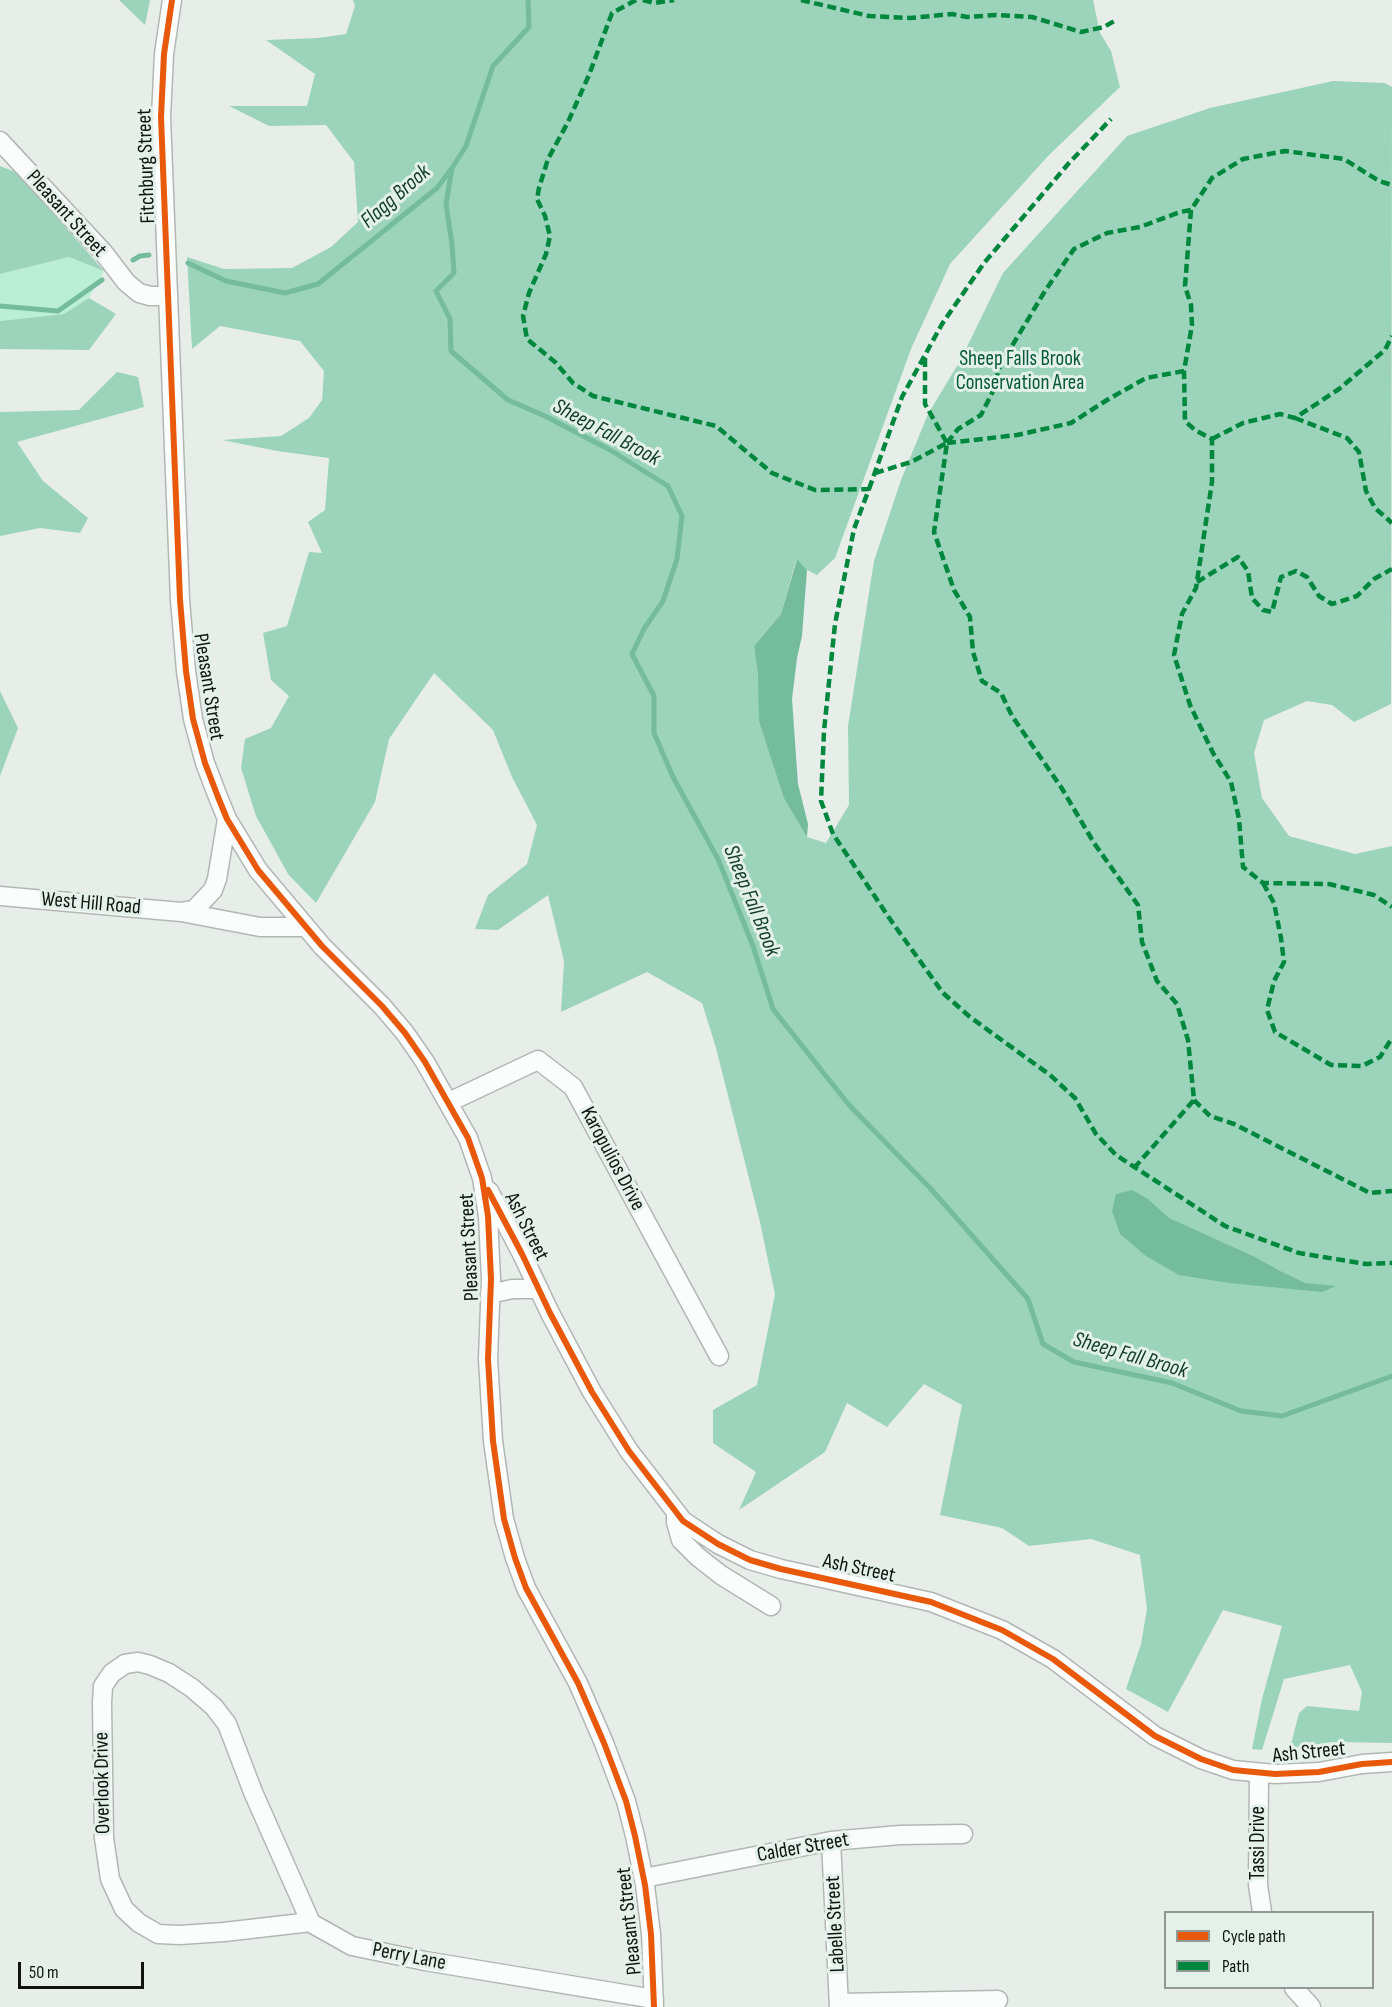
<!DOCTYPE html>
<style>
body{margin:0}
#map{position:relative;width:1392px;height:2007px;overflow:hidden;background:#e7eeea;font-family:"Sofia Sans Condensed",sans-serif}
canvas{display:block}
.legend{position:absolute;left:1164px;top:1911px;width:210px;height:78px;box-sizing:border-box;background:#e4f1ea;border:2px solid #8f9993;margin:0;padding:8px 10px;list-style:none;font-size:18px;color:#0f1411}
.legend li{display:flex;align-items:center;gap:12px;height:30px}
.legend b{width:30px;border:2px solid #8f9993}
.scale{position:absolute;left:18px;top:1962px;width:126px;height:27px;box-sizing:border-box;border:3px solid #0f1411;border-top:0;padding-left:8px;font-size:18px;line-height:21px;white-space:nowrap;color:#0f1411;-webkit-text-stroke:4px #e4f1ea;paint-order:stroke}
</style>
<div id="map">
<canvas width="1392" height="2007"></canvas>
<ul class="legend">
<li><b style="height:8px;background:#e8590c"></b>Cycle path</li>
<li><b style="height:8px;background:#00873e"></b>Path</li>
</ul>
<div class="scale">50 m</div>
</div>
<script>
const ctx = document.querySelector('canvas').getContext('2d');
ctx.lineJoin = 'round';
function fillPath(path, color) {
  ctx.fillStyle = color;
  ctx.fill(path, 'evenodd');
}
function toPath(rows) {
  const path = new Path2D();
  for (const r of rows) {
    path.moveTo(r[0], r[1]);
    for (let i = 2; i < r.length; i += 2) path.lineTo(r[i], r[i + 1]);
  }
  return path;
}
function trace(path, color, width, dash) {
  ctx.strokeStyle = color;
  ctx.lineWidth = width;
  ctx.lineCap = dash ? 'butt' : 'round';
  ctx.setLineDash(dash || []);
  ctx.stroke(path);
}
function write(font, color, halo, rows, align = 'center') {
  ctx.font = font + ' "Sofia Sans Condensed",sans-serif';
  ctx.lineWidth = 6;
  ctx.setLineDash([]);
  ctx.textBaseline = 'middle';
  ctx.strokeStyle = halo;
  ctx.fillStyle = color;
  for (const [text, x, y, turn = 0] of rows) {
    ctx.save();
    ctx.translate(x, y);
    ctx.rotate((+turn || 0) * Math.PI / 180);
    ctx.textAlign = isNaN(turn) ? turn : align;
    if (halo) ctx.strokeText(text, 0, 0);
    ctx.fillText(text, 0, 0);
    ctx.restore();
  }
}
const green = toPath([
 [69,257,104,271,89,298,64,314,0,321,0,274]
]);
const forest = toPath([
 [119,0,150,0,145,25],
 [353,0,1093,0,1100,33,1111,51,1120,87,1049,155,950,264,911,349,835,558,817,575,807,570,796,560,781,614,754,646,758,676,807,837,826,843,849,805,848,726,874,561,901,480,928,414,960,361,1003,273,1127,136,1210,108,1333,81,1385,83,1392,87,1391,704,1354,722,1332,705,1307,701,1264,720,1254,753,1262,798,1289,836,1355,854,1392,846,1392,1743,1333,1742,1290,1748,1299,1713,1307,1706,1359,1711,1362,1692,1350,1665,1284,1679,1262,1750,1252,1749,1262,1699,1282,1626,1223,1610,1168,1712,1126,1689,1141,1644,1147,1609,1140,1555,1091,1539,1029,1546,1002,1528,940,1515,962,1405,924,1384,887,1427,847,1403,825,1452,739,1510,756,1472,713,1443,713,1410,757,1385,775,1294,760,1222,716,1048,702,1003,647,972,561,1012,564,961,548,895,498,930,475,929,488,895,527,864,537,825,512,777,493,730,434,673,389,739,375,802,316,903,288,874,256,816,241,768,245,739,271,728,289,696,271,680,263,633,287,626,309,552,322,553,308,522,325,510,329,458,277,451,222,440,281,436,309,418,322,400,324,371,300,341,220,326,192,349,187,257,224,269,292,268,331,247,358,222,354,162,326,125,269,126,229,106,307,106,315,74,266,40,318,38,346,34,355,6],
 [0,166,18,173,104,271,69,257,0,274],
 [89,298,116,314,89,350,0,349,0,321,64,314],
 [117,372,138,377,144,407,17,442,43,481,88,518,80,533,40,528,0,536,0,412,79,410],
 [0,691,18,728,0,776]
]);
const water = toPath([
 [797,559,807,570,802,636,797,658,792,699,798,784,808,824,807,837,784,798,759,721,758,676,754,646,781,614],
 [1132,1190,1148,1199,1169,1218,1255,1257,1280,1271,1305,1283,1336,1286,1322,1292,1229,1283,1179,1275,1146,1256,1120,1234,1112,1211,1116,1194]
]);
const stream = toPath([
 [452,168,446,204,452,244,454,273,436,291,450,319,451,351,508,400,545,416,610,450,668,486,682,516,677,559,663,601,644,629,632,654,654,696,654,733,673,777,718,859,753,946,773,1009,849,1105,930,1188,1028,1299,1043,1344,1074,1362,1172,1383,1241,1411,1282,1416,1392,1376],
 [133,260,140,256,149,255],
 [188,263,226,281,285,293,318,284,437,188,452,168,466,146,493,66,529,27,528,0],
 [0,306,58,311,102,280]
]);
const minor = toPath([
 [172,0,164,54,161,117,180,600,186,671,193,719,205,763,218,797,227,819,258,870,322,946,382,1006,405,1033,425,1062,468,1138,482,1178,488,1216,491,1279,488,1359,493,1441,504,1519,515,1558,526,1588,578,1683,604,1743,626,1801,635,1836,645,1885,651,1934,654,2007],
 [0,141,103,252,126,282,139,293,150,296,167,296],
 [0,896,181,912,194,910,213,890,217,879,227,819],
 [181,912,260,927,305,927],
 [449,1102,538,1060,573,1087,719,1356],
 [489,1191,522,1254,550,1313,592,1392,629,1451,683,1521,718,1544,750,1560,781,1569,931,1602,1002,1630,1053,1659,1155,1736,1201,1759,1233,1770,1275,1774,1319,1772,1362,1764,1392,1762],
 [490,1294,512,1289,539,1289],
 [676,1512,676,1522,681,1540,698,1557,721,1575,771,1606],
 [1259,1773,1258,1885,1262,1912],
 [831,1841,839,2007],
 [644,1878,831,1841,900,1835,963,1834],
 [311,1922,224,1932,180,1935,158,1934,139,1923,124,1909,110,1879,104,1838,102,1703,103,1686,112,1673,125,1664,138,1662,150,1665,169,1673,192,1688,214,1707,227,1724,253,1792,311,1923,352,1946,425,1961,654,1999],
 [1294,1988,1311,2007],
 [839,2003,998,2000]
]);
const quiet = toPath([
 [636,0,612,13,589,75,568,122,548,159,539,188,537,199,545,216,550,236,546,254,529,293,523,316,527,339,555,362,573,383,593,396,716,426,772,473,815,490,869,489,854,529,835,624,824,731,821,801,833,834,892,922,943,993,970,1017,1050,1075,1075,1098,1096,1134,1116,1155,1225,1226,1299,1253,1366,1264,1392,1263],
 [643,0,654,3,674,0],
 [801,0,869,16,910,18,952,14,967,17,996,15,1032,17,1081,32,1104,27,1116,20],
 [1191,210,1185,286,1191,305,1192,325,1184,371,1185,421,1195,430,1212,439,1212,482,1196,588,1182,614,1174,655,1190,705,1213,753,1231,782,1239,819,1243,867,1263,883,1329,884,1374,895,1392,907],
 [925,358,925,404,947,443],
 [1295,418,1347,438,1359,452,1366,491,1375,508,1392,523],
 [1212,439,1243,423,1280,414,1295,418,1339,389,1385,350,1392,336],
 [947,443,958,429,981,415,993,391,1000,366,1045,291,1074,249,1107,233,1140,227,1180,212,1191,210,1212,178,1243,159,1285,151,1344,159,1379,181,1392,185],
 [947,443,1017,435,1071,423,1107,400,1146,378,1184,371],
 [875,473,911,462,947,443,934,532,954,590,970,617,973,652,982,681,1001,693,1012,716,1061,787,1094,843,1138,905,1142,942,1157,981,1177,1004,1188,1040,1194,1100,1135,1167],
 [869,489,902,397,942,324,984,263,1069,163,1111,119],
 [1197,582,1238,557,1248,571,1252,598,1263,610,1272,612,1281,577,1296,571,1307,577,1319,596,1332,604,1357,596,1374,579,1392,569],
 [1263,883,1274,903,1281,938,1284,962,1274,981,1267,1010,1275,1032,1331,1065,1362,1066,1380,1057,1392,1038],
 [1194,1100,1210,1116,1234,1124,1370,1193,1392,1191]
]);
const cycleway = toPath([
 [172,0,164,54,161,117,180,600,186,671,193,719,205,763,218,797,227,819,258,870,322,946,382,1006,405,1033,425,1062,468,1138,482,1178,488,1216,491,1279,488,1359,493,1441,504,1519,515,1558,526,1588,578,1683,604,1743,626,1801,635,1836,645,1885,651,1934,654,2007],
 [488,1190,522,1254,550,1313,592,1392,629,1451,683,1521,718,1544,750,1560,781,1569,931,1602,1002,1630,1053,1659,1155,1736,1201,1759,1233,1770,1275,1774,1319,1772,1362,1764,1392,1762]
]);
const streetNames = [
 ["Fitchburg Street",147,166,-92],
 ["Pleasant Street",66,214,48],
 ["Pleasant Street",208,687,81],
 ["West Hill Road",91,904,5],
 ["Karopulios Drive",612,1159,62],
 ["Ash Street",526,1227,63],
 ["Pleasant Street",470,1247,-93],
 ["Ash Street",859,1569,12],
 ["Ash Street",1309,1753,-6],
 ["Overlook Drive",103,1783,-91],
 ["Tassi Drive",1259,1843,-90],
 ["Calder Street",803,1848,-10],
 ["Pleasant Street",630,1921,-96],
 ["Labelle Street",836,1924,-93],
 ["Perry Lane",409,1957,11]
];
const parkNames = [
 ["Sheep Falls Brook",1020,360],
 ["Conservation Area",1020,384]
];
const waterNames = [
 ["Flagg Brook",396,197,-41],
 ["Sheep Fall Brook",606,433,28],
 ["Sheep Fall Brook",751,901,68],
 ["Sheep Fall Brook",1130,1356,16]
];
fillPath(green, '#bbefd5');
fillPath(forest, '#9bd4ba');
fillPath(water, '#74bc9c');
trace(stream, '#74bc9c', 5);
trace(minor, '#b2b7b4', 21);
trace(minor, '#fbfcfc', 18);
trace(quiet, '#00873e', 4.5, [9, 4.5]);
trace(cycleway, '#e8590c', 6);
write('21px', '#0f1411', '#e4f1ea', streetNames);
write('21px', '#06583b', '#e4f1ea', parkNames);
write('italic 22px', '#123d2a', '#e4f1ea', waterNames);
</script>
